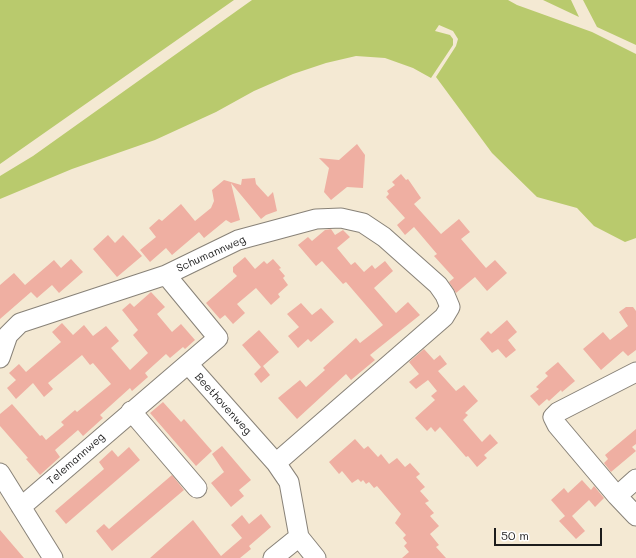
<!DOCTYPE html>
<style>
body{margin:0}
#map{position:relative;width:636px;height:558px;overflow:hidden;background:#f4e9d3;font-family:Mali,sans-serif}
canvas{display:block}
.scale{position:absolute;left:494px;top:528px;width:108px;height:18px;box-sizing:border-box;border:2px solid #1c1c1c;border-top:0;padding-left:5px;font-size:12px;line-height:14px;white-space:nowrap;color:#1c1c1c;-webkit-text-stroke:3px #fff;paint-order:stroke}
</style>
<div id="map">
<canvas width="636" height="558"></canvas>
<div class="scale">50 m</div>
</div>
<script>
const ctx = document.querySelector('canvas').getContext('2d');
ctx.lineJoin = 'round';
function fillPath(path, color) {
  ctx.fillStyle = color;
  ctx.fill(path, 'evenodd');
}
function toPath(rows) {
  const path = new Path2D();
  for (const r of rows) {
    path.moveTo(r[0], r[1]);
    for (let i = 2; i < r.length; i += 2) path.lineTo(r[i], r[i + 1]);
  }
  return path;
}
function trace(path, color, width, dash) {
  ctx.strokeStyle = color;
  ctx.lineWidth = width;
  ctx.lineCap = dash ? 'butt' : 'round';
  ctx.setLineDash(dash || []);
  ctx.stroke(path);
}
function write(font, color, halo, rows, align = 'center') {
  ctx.font = font + ' Mali,sans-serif';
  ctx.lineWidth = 3;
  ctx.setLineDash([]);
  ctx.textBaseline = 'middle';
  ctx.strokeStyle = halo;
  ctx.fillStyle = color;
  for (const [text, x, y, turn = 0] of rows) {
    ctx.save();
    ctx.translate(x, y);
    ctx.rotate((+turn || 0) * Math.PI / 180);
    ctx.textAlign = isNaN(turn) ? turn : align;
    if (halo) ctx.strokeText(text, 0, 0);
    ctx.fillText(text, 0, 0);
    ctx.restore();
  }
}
const green = toPath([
 [0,0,234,0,0,164],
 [252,0,508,0,517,5,592,32,636,54,636,238,625,242,594,226,577,208,537,197,492,153,436,77,456,46,458,39,453,31,439,25,435,31,450,35,453,39,453,45,431,78,413,68,385,58,356,56,326,63,293,74,254,91,216,112,155,140,72,169,0,199,0,176,33,156],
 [543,0,571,0,579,17],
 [583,0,636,0,636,45,597,27]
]);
const building = toPath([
 [357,144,365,155,363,188,347,187,331,200,324,192,329,168,319,158,339,160],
 [401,174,406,180,408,179,421,198,414,204,441,234,459,219,470,232,461,239,486,268,495,260,507,273,487,291,475,277,456,293,449,282,454,278,434,256,437,254,414,227,405,235,397,225,405,218,386,197,389,194,387,191,395,185,392,182],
 [255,178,256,184,268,197,273,192,277,211,266,215,261,219,231,183,240,220,231,223,226,220,204,238,199,232,172,255,166,248,150,262,140,250,156,237,149,228,159,219,162,221,181,204,195,221,211,208,214,201,212,190,224,180,241,185,242,179],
 [331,229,335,235,343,230,350,237,337,248,351,265,355,262,364,272,372,265,375,269,385,261,393,271,374,288,396,313,408,302,420,315,370,355,375,360,351,380,346,374,297,419,278,398,300,380,306,387,325,370,323,368,356,338,360,343,383,325,346,282,343,284,322,261,316,266,298,245,308,237,312,241,325,230],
 [108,235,115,243,123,235,142,256,117,277,93,249],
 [245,257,255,269,264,261,267,264,273,259,281,268,279,269,285,276,283,278,288,285,278,294,280,297,271,305,256,288,237,304,245,313,233,324,225,315,220,319,206,303,237,276,233,272,233,267],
 [71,259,83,272,59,293,52,285,37,298,31,292,0,319,0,285,14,273,25,285,54,260,61,268],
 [151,292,165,307,157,314,172,332,181,324,195,340,185,349,183,347,170,358,166,354,145,373,148,377,132,391,130,388,100,415,103,418,83,436,78,430,55,450,60,457,40,475,26,459,28,458,0,426,0,414,12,404,40,436,42,435,46,440,64,425,61,422,75,410,77,412,111,384,93,363,90,365,82,355,48,383,53,389,44,397,33,383,16,399,7,388,16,380,9,373,19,364,26,372,61,342,52,332,62,323,73,335,84,325,93,336,106,326,119,341,111,348,130,370,148,353,133,335,138,330,122,310,130,303,134,307],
 [301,303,312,315,321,308,334,322,311,342,308,339,298,348,288,336,299,327,287,314],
 [626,307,633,307,636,311,636,350,628,356,623,351,601,370,583,349,603,332,610,340,628,326,619,312],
 [507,320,517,332,508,340,516,350,506,358,498,349,492,353,480,339,488,331,491,334],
 [259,330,279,352,263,366,270,375,261,383,254,374,261,367,242,345],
 [424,349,434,360,440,355,447,364,438,371,456,391,464,385,478,401,465,413,468,415,463,420,482,442,490,434,498,443,484,455,487,458,477,467,468,456,466,457,440,427,435,432,431,427,427,431,415,418,435,400,431,396,437,391,428,380,416,389,409,382,419,374,409,362],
 [558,362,575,381,562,392,561,390,549,401,547,399,539,406,530,396,539,389,536,387,548,376,545,373],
 [163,402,181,422,184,419,212,451,196,466,150,413],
 [636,429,636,444,632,447,636,451,611,472,604,463,608,459,605,455],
 [355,439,364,449,368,446,378,457,381,454,389,464,397,458,405,467,410,463,420,474,416,477,425,487,420,491,429,501,425,503,434,513,430,516,439,526,430,534,439,545,436,547,446,558,402,558,409,552,404,546,407,543,403,538,406,535,395,523,401,514,377,486,374,488,369,482,366,484,363,480,361,482,358,479,352,483,342,471,339,474,329,462],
 [222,446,251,480,239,490,244,496,231,507,211,483,224,472,212,454],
 [129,447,140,460,66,524,55,511,104,469,99,462,112,450,118,457],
 [172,475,184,490,112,551,96,531,104,524,109,529],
 [582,480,591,490,594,486,604,498,595,507,589,500,572,516,585,531,576,539,559,521,565,516,551,500,564,488,568,493],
 [261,514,271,527,249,546,251,549,240,558,150,558,193,520,221,556,242,538,248,545,231,525,242,515,249,524],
 [0,530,24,558,0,558]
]);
const minor = toPath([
 [0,358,8,335,20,323,166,275,238,240,316,219,341,218,363,223,384,237,438,285,445,295,450,307,444,317,276,463],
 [188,364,276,463,289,482,299,537,316,558],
 [131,411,197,488],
 [0,473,53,558],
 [636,479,617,496,636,516],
 [617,496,557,425,553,417,558,412,636,372],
 [21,507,218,338,166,275],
 [273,558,299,537]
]);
const streetNames = [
 ["Schumannweg",211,254,-24],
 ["Beethovenweg",223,404,48],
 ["Telemannweg",76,459,-41]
];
fillPath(green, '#b9ca6d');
fillPath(building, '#efafa2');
trace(minor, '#888278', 21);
trace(minor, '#fff', 19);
write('11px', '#1c1c1c', '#fff', streetNames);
</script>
